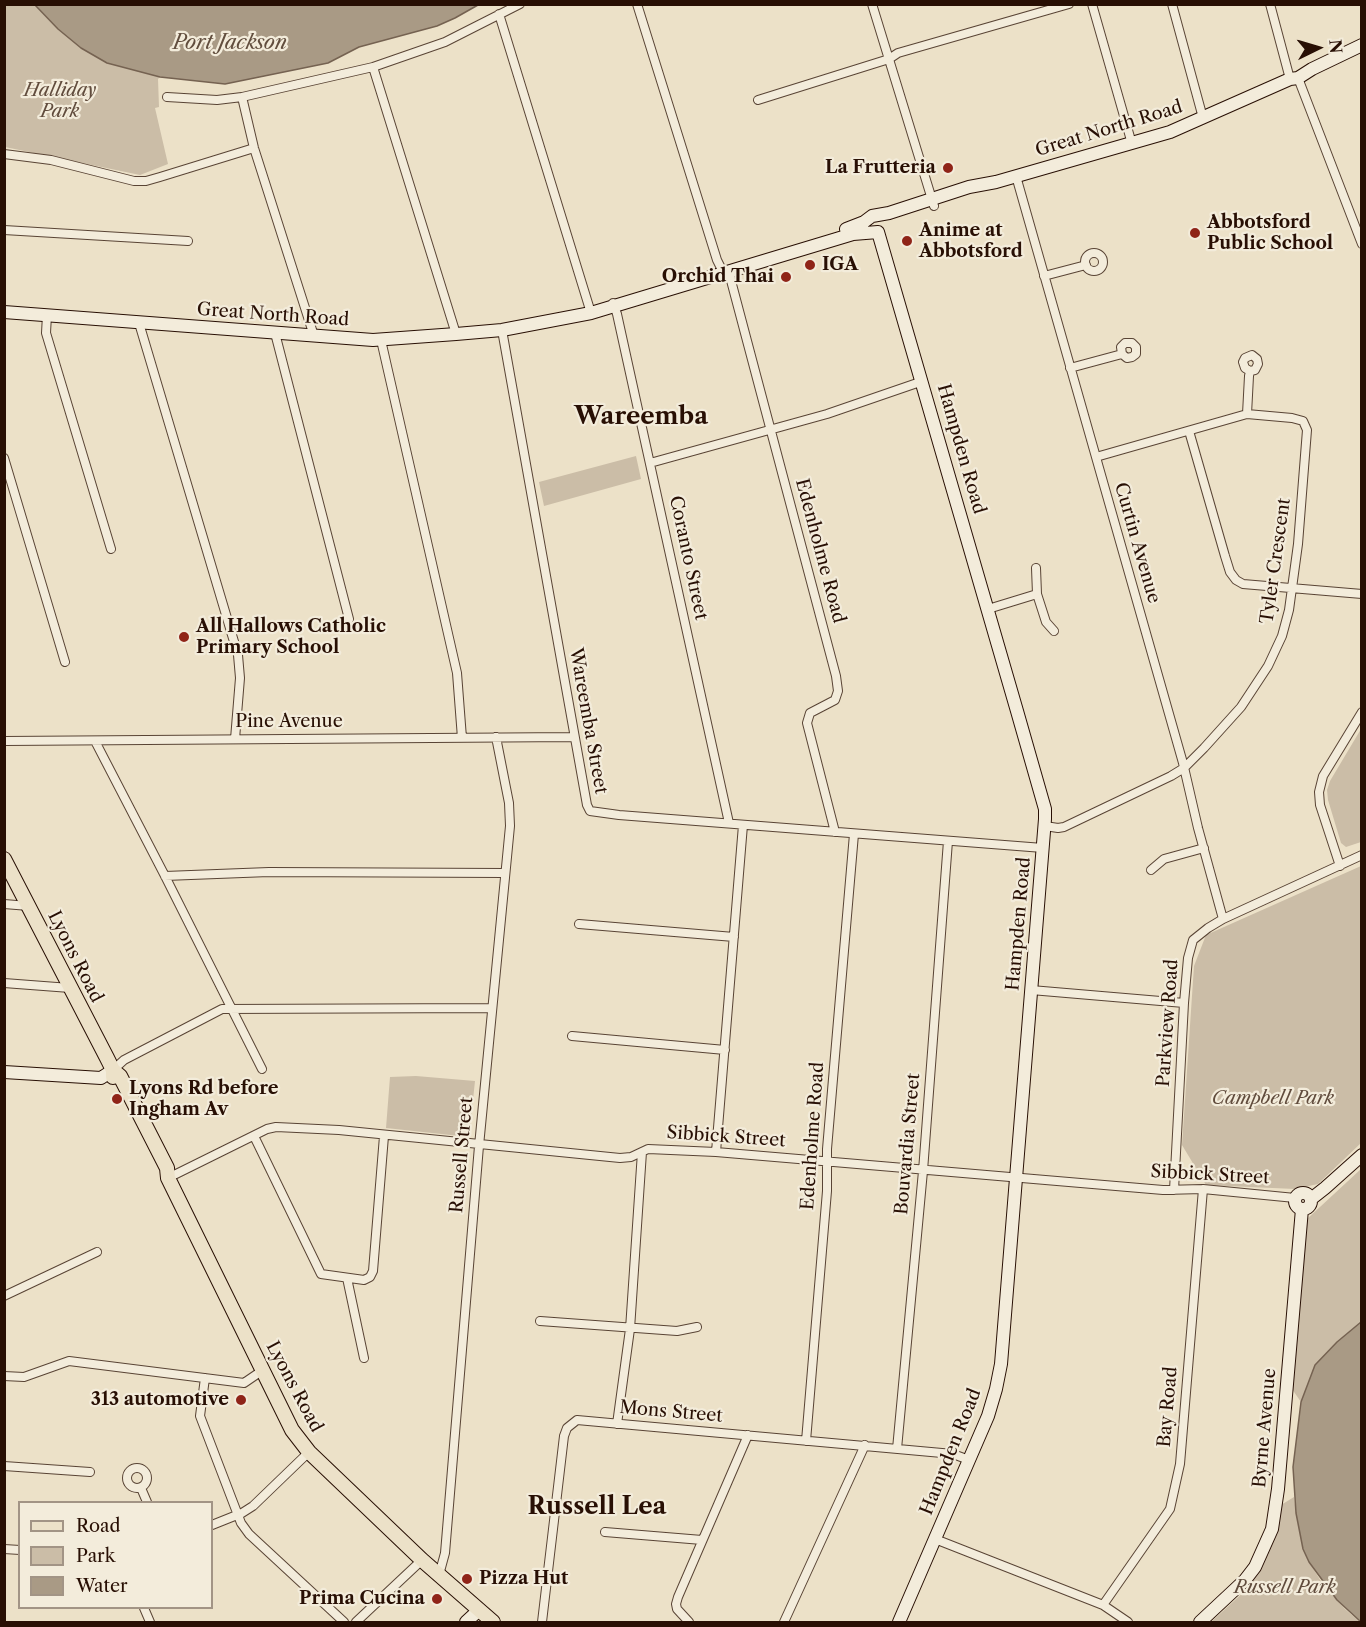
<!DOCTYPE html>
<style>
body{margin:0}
#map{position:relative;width:1366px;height:1627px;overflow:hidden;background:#ece1c8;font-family:"Libre Caslon Text",serif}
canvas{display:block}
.frame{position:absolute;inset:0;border:6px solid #280f04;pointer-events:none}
.legend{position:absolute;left:18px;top:1501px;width:195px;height:108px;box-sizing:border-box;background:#f3ecdb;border:2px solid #a29485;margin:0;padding:8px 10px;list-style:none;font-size:18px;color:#280f04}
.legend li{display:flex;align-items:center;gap:12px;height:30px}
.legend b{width:30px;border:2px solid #a29485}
.north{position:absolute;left:1288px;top:18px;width:60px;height:60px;-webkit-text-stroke:4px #f3ecdb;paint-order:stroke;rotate:85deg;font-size:16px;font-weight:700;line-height:24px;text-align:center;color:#280f04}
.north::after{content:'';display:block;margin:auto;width:21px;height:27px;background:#280f04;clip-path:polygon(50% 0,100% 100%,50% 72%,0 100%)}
</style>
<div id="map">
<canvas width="1366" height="1627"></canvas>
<div class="frame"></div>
<ul class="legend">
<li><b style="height:8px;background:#ece1c8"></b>Road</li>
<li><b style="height:16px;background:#cbbda7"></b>Park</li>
<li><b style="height:16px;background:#a99a85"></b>Water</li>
</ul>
<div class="north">N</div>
</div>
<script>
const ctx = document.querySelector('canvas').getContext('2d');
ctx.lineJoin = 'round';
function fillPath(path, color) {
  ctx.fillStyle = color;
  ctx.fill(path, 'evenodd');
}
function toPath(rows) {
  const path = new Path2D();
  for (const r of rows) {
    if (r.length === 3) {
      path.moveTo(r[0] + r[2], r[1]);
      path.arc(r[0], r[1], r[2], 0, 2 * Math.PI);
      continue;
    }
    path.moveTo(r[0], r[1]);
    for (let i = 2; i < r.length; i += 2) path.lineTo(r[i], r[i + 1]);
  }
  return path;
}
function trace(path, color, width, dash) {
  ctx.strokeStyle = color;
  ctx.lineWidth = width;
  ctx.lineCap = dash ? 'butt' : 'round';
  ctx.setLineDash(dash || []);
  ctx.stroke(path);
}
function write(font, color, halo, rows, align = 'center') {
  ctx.font = font + ' "Libre Caslon Text",serif';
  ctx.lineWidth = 4.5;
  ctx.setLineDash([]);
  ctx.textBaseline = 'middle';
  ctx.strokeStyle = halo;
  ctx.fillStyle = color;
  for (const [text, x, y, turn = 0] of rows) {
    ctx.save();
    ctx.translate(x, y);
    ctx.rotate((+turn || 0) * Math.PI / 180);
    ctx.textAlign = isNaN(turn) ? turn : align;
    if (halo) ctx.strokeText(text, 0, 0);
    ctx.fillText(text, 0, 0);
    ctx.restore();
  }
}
const green = toPath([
 [4,5,35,5,58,29,81,48,134,70,160,77,158,79,159,107,155,108,168,164,140,175,5,147],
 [636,456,641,479,544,506,539,482],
 [1361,729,1361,842,1346,847,1341,843,1328,800,1327,790,1330,781],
 [1361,866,1361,1143,1318,1184,1295,1189,1206,1185,1182,1145,1194,966,1206,935],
 [416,1076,475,1081,469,1137,386,1128,390,1077],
 [1361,1169,1361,1322,1337,1342,1316,1365,1301,1402,1292,1389,1307,1219],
 [1294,1497,1296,1513,1303,1549,1309,1562,1324,1586,1345,1609,1360,1622,1211,1622,1247,1589,1271,1545,1281,1505]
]);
const water = toPath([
 [35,5,478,5,455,18,437,26,359,47,328,63,225,84,160,77,107,63,81,48,58,29,35,5],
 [1361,1322,1362,1622,1361,1622,1337,1600,1309,1562,1303,1549,1296,1513,1293,1467,1301,1402,1315,1365,1337,1342,1361,1322]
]);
const street = toPath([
 [637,4,717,260,721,268,729,273,836,676,838,691,835,700,810,713,807,723,835,832],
 [872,4,934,206],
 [1092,4,1132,144],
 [1172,4,1203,118],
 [1270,4,1290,79],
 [499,14,591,313],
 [373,67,456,334],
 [1298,78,1362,244],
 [167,97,217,100,242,97,373,67,445,42,520,4],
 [242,97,254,148,314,336],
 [758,100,889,59,898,53,1069,4],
 [4,154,51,160,134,181,146,181,160,177,254,148],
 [1016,176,1183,763,1198,828,1223,919],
 [4,230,188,241],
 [1094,262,9],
 [1044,276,1086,265],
 [613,303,617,314,729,823],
 [47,315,46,333,111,549],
 [139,323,238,655,240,678,235,739],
 [502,330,587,805,590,811,619,815,1043,848],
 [275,333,349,619],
 [381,340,457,673,462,738],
 [1070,368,1122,354,1127,358,1132,357,1136,354,1136,347,1132,343,1125,343,1121,347,1122,354],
 [1247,414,1249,376,1250,371,1255,370,1258,364,1257,359,1252,355,1245,358,1243,362,1245,368,1250,371],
 [1189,431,1225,556,1230,572,1236,580,1243,584,1362,594],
 [4,458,65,662],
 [650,463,827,414,923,381],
 [1036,568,1037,594],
 [988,609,1037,594,1046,622,1054,631],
 [4,741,574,737],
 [95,741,165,876,262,1069],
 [1045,826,1058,828,1064,827,1171,776,1184,768,1204,748,1241,707,1268,666,1282,636,1289,610,1298,544,1307,430,1303,421,1292,418,1247,414,1096,457],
 [1340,866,1320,805,1319,792,1323,776,1362,712],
 [1151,870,1164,859,1204,848],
 [165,876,269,872,505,873],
 [4,904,29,906],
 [579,924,734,937],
 [4,983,70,988],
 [1031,990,1184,1003],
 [572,1036,725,1050],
 [113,1070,124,1060,222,1009,492,1008],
 [254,1136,321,1274,364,1280,370,1277,373,1271,384,1136],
 [716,1152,743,825],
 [168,1178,267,1129,276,1127,339,1130,620,1158,631,1157,648,1149,716,1152,1163,1190,1203,1189,1295,1198],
 [1174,1190,1184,1003,1188,958,1193,940,1208,928,1223,919,1362,855],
 [347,1278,364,1358],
 [4,1296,97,1252],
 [540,1321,677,1331,697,1327],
 [4,1376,24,1377,69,1361,244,1383,263,1370],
 [205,1378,200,1416,241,1523,249,1534,344,1622],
 [617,1424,630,1329,642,1152],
 [806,1441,827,1191,827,1149,854,834],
 [897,1449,923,1171,948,841],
 [4,1466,90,1472],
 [137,1478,10],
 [141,1488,147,1502],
 [212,1525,242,1513,253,1506,309,1452],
 [605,1532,702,1540],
 [935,1539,1103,1605,1128,1622],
 [4,1549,20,1550],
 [439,1575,445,1553,479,1146,510,826,509,803,496,737],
 [1103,1605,1170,1509,1180,1464,1203,1189],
 [144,1608,150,1622],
 [356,1622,422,1560],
 [542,1622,564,1436,567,1428,577,1420,953,1454,969,1460],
 [689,1622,677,1609,676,1604,678,1597,748,1435],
 [784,1622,865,1445]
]);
const secondary = toPath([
 [846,229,864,222,872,216,889,213,969,187,996,182,1170,132,1290,79,1298,78,1312,69,1362,45],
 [878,232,1017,711,1045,809,1045,819,1001,1364,996,1389,988,1416,899,1622],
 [4,312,373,340,456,334,502,330,591,313,853,234,878,232],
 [4,1072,101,1078,113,1070],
 [1303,1201,8],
 [1311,1199,1325,1188,1362,1155],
 [466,1622,479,1610],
 [1200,1622,1245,1580,1255,1567,1272,1529,1278,1489,1302,1209]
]);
const primary = toPath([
 [4,859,107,1058,113,1070,113,1077],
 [113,1070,120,1076,167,1168,168,1178,292,1430,309,1452,422,1560,493,1622]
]);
const markers = [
 [948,168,6,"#8f2418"],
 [1195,233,6,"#8f2418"],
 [907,241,6,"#8f2418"],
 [810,265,6,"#8f2418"],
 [786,277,6,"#8f2418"],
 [184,637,6,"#8f2418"],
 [117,1099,6,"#8f2418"],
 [241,1400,6,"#8f2418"],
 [467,1579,6,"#8f2418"],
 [437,1599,6,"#8f2418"]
];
const parkNames = [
 ["Halliday",60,91],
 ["Park",60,112],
 ["Campbell Park",1273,1099],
 ["Russell Park",1285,1588]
];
const streetNames = [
 ["Great North Road",1109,129,-17],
 ["Great North Road",273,315,4],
 ["Hampden Road",961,449,74],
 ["Curtin Avenue",1137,543,74],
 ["Edenholme Road",820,551,75],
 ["Coranto Street",688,558,78],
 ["Tyler Crescent",1276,561,-82],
 ["Wareemba Street",588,721,80],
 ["Pine Avenue",289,722],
 ["Hampden Road",1019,924,-85],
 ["Lyons Road",75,957,63],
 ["Parkview Road",1168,1023,-86],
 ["Edenholme Road",813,1136,-86],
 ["Sibbick Street",726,1137,4],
 ["Bouvardia Street",908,1144,-85],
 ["Russell Street",462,1155,-85],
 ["Sibbick Street",1210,1175,3],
 ["Lyons Road",294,1387,62],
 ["Bay Road",1168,1407,-85],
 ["Mons Street",671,1412,5],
 ["Byrne Avenue",1265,1428,-85],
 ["Hampden Road",951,1452,-68]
];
const poiNames = [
 ["La Frutteria",936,168,"right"],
 ["Abbotsford",1207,223],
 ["Public School",1207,244],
 ["Anime at",919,231],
 ["Abbotsford",919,252],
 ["IGA",822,265],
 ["Orchid Thai",774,277,"right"],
 ["All Hallows Catholic",196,627],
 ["Primary School",196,648],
 ["Lyons Rd before",129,1089],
 ["Ingham Av",129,1110],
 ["313 automotive",229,1400,"right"],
 ["Pizza Hut",479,1579],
 ["Prima Cucina",425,1599,"right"]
];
const waterNames = [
 ["Port Jackson",230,43]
];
const districtNames = [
 ["Wareemba",641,417],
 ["Russell Lea",597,1507]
];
fillPath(green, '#cbbda7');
fillPath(water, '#a99a85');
trace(water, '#756251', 1.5);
trace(street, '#594435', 10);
trace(secondary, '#280f04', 14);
trace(primary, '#280f04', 16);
trace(street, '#f3ecdb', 8);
trace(secondary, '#f3ecdb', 12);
trace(primary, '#ece1c8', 14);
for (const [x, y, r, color] of markers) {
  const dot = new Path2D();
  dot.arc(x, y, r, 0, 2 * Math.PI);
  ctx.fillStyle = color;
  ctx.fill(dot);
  trace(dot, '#f3ecdb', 2);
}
write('italic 18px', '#614c3d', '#f3ecdb', parkNames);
write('18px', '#280f04', '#f3ecdb', streetNames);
write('bold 18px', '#280f04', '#f3ecdb', poiNames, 'left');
write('italic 20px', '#624e3e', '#f3ecdb', waterNames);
write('bold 24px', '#280f04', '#f3ecdb', districtNames);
</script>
